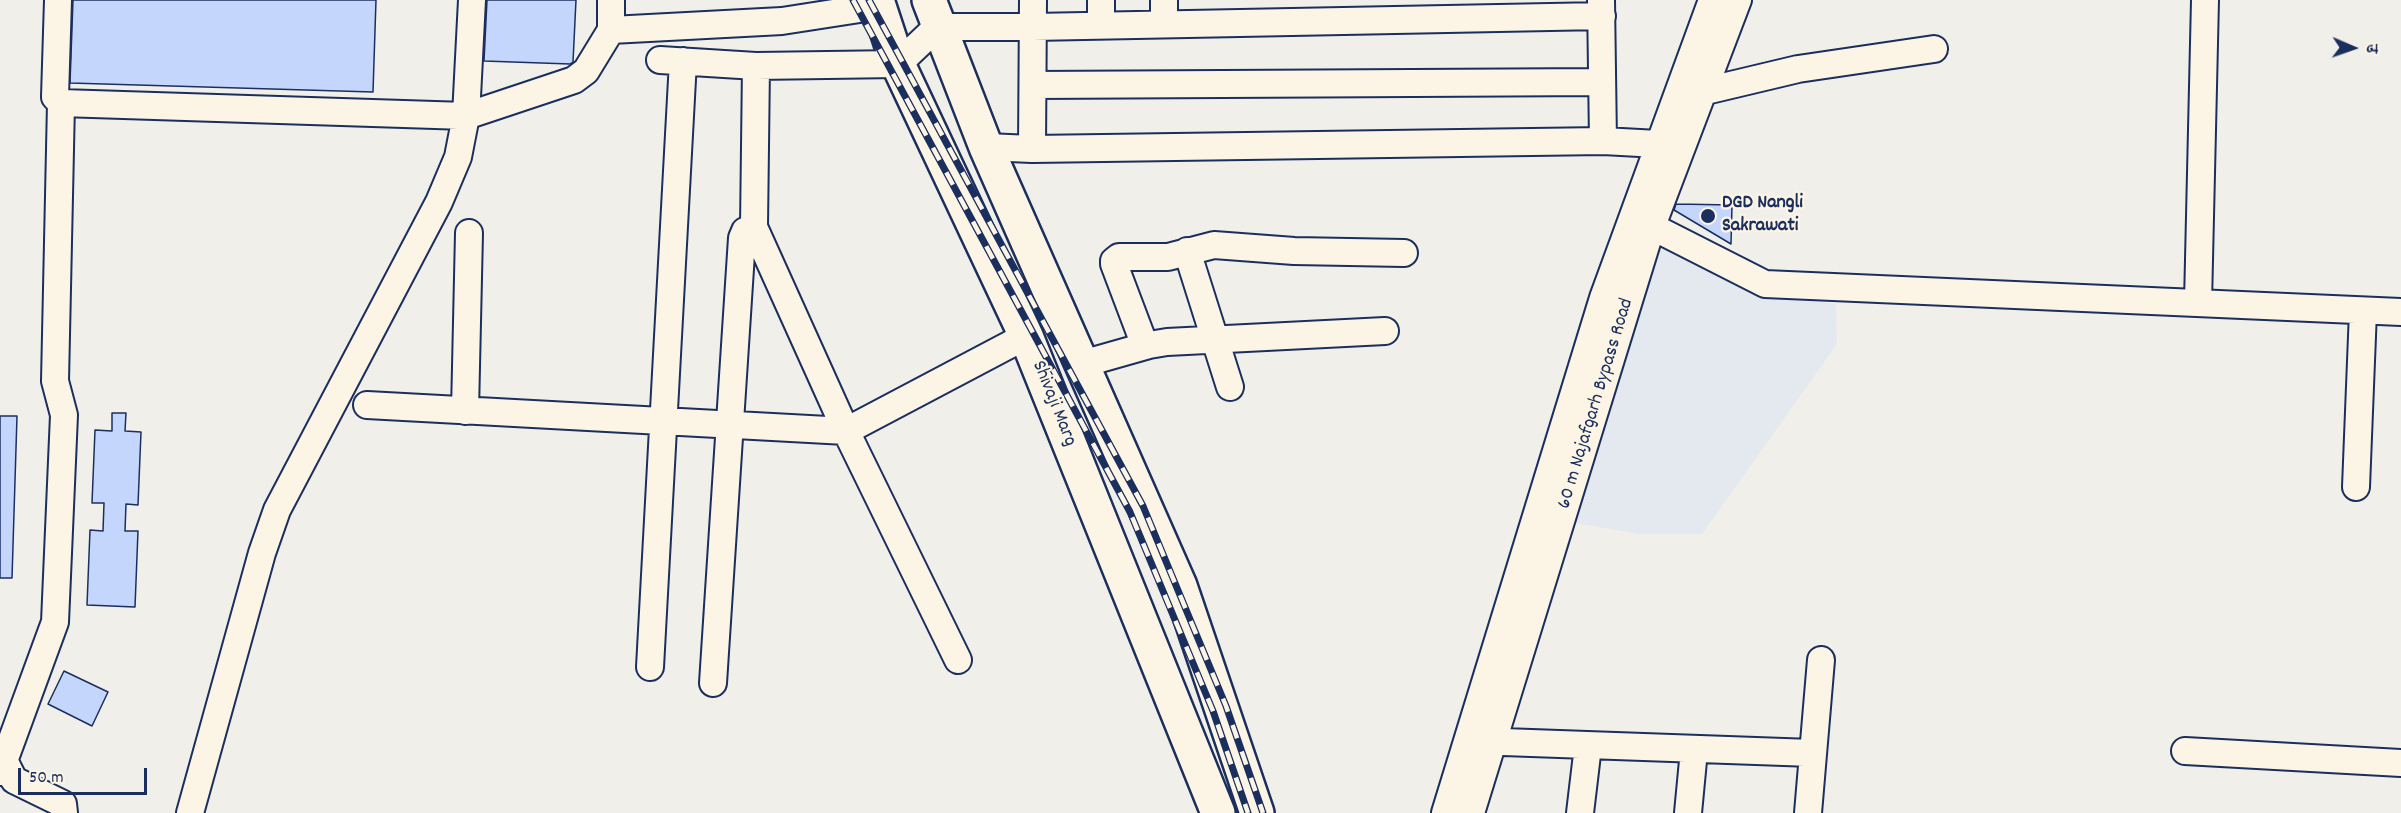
<!DOCTYPE html>
<meta charset="utf-8">
<style>
body{margin:0}
#map{position:relative;width:2401px;height:813px;overflow:hidden;background:#f1efea;font-family:Dekko,"Playpen Sans Deva",sans-serif}
canvas{display:block}
.north{position:absolute;left:2323px;top:18px;width:60px;height:60px;-webkit-text-stroke:4px #fcf5e5;paint-order:stroke;rotate:92deg;font-size:16px;font-weight:700;line-height:24px;text-align:center;color:#1b2f5e}
.north::after{content:'';display:block;margin:auto;width:21px;height:27px;background:#1b2f5e;clip-path:polygon(50% 0,100% 100%,50% 72%,0 100%)}
.scale{position:absolute;left:18px;top:768px;width:129px;height:27px;box-sizing:border-box;border:3px solid #1b2f5e;border-top:0;padding-left:8px;font-size:18px;line-height:21px;white-space:nowrap;color:#1b2f5e;-webkit-text-stroke:4px #fcf5e5;paint-order:stroke}
</style>
<div id="map">
<canvas width="2401" height="813"></canvas>
<div class="north">उ</div>
<div class="scale">50 m</div>
</div>
<script>
const ctx = document.querySelector('canvas').getContext('2d');
ctx.lineJoin = 'round';
function fillPath(path, color) {
  ctx.fillStyle = color;
  ctx.fill(path, 'evenodd');
}
function toPath(rows) {
  const path = new Path2D();
  for (const r of rows) {
    path.moveTo(r[0], r[1]);
    for (let i = 2; i < r.length; i += 2) path.lineTo(r[i], r[i + 1]);
  }
  return path;
}
function trace(path, color, width, dash) {
  ctx.strokeStyle = color;
  ctx.lineWidth = width;
  ctx.lineCap = dash ? 'butt' : 'round';
  ctx.setLineDash(dash || []);
  ctx.stroke(path);
}
function write(font, color, halo, rows, align = 'center') {
  ctx.font = font + ' Dekko,sans-serif';
  ctx.lineWidth = 4.5;
  ctx.setLineDash([]);
  ctx.textBaseline = 'middle';
  ctx.strokeStyle = halo;
  ctx.fillStyle = color;
  for (const [text, x, y, turn = 0] of rows) {
    ctx.save();
    ctx.translate(x, y);
    ctx.rotate((+turn || 0) * Math.PI / 180);
    ctx.textAlign = isNaN(turn) ? turn : align;
    if (halo) ctx.strokeText(text, 0, 0);
    ctx.fillText(text, 0, 0);
    ctx.restore();
  }
}
const built = toPath([
 [1657,237,1754,292,1836,304,1837,344,1702,534,1639,534,1570,522]
]);
const building = toPath([
 [73,0,376,0,373,92,70,83,73,0],
 [487,0,576,0,573,62,570,64,484,61,487,0],
 [1676,204,1732,205,1731,244,1674,210,1676,204],
 [112,413,126,413,125,431,141,432,138,505,126,504,125,531,138,531,135,607,87,605,90,530,103,531,104,503,92,503,95,430,112,431,112,413],
 [0,416,17,416,12,578,0,578,0,416],
 [64,671,108,692,92,726,48,704,64,671]
]);
const minor = toPath([
 [611,0,611,30,782,21,879,6],
 [1164,0,1164,24],
 [1601,0,1603,141],
 [1101,25,1101,0],
 [660,60,756,66,898,64,937,27,1033,27,1602,16],
 [756,66,754,227,846,431,958,660],
 [1033,85,1602,82],
 [1693,94,1798,69,1934,49],
 [61,103,466,116,574,80,586,71,611,30],
 [986,147,1032,149,1603,141,1658,144],
 [1032,149,1033,0],
 [1637,219,1765,284,2401,312],
 [1187,251,1230,387],
 [2198,303,2205,0],
 [1145,346,1114,264,1114,261,1119,257,1168,257,1214,245,1294,251,1404,253],
 [1082,364,1149,345,1167,342,1385,331],
 [367,405,846,431,1026,336],
 [465,411,469,233],
 [2356,487,2363,311],
 [650,667,683,61],
 [713,683,742,238,745,231,754,227],
 [1475,741,1812,753],
 [2185,751,2401,763],
 [4,760,14,780,63,804,64,813],
 [0,772,55,622,64,415,55,381,61,103,55,97,58,0],
 [190,813,262,553,277,510,439,202,458,157,466,116,472,0],
 [1445,813,1603,298,1712,0],
 [1471,813,1652,226,1738,0],
 [1580,813,1588,746],
 [1688,813,1694,750],
 [1808,813,1821,660]
]);
const major = toPath([
 [877,0,898,64,1026,336,1218,813],
 [929,0,986,147,1180,586,1257,813]
]);
const rail = toPath([
 [853,0,1130,512,1213,711,1248,813],
 [869,0,1143,506,1226,706,1263,813]
]);
const markers = [
 [1708,216,8,"#1b2f5e"]
];
const poiNames = [
 ["DGD Nangli",1722,204],
 ["Sakrawati",1722,227]
];
const streetNames = [
 ["Shivaji Marg",1053,404,68],
 ["60 m Najafgarh Bypass Road",1597,404,-73]
];
fillPath(built, '#e4e8ef');
fillPath(building, '#c4d6fc');
trace(building, '#1b2f5e', 1.5);
trace(minor, '#1b2f5e', 30);
trace(major, '#1b2f5e', 38);
trace(minor, '#fcf5e5', 26);
trace(major, '#fcf5e5', 33);
trace(rail, '#1b2f5e', 7);
trace(rail, '#fcf5e5', 4.5, [14]);
for (const [x, y, r, color] of markers) {
  const dot = new Path2D();
  dot.arc(x, y, r, 0, 2 * Math.PI);
  ctx.fillStyle = color;
  ctx.fill(dot);
  trace(dot, '#fcf5e5', 2);
}
write('bold 20px', '#1b2f5e', '#fcf5e5', poiNames, 'left');
write('20px', '#1b2f5e', '#fcf5e5', streetNames);
</script>
